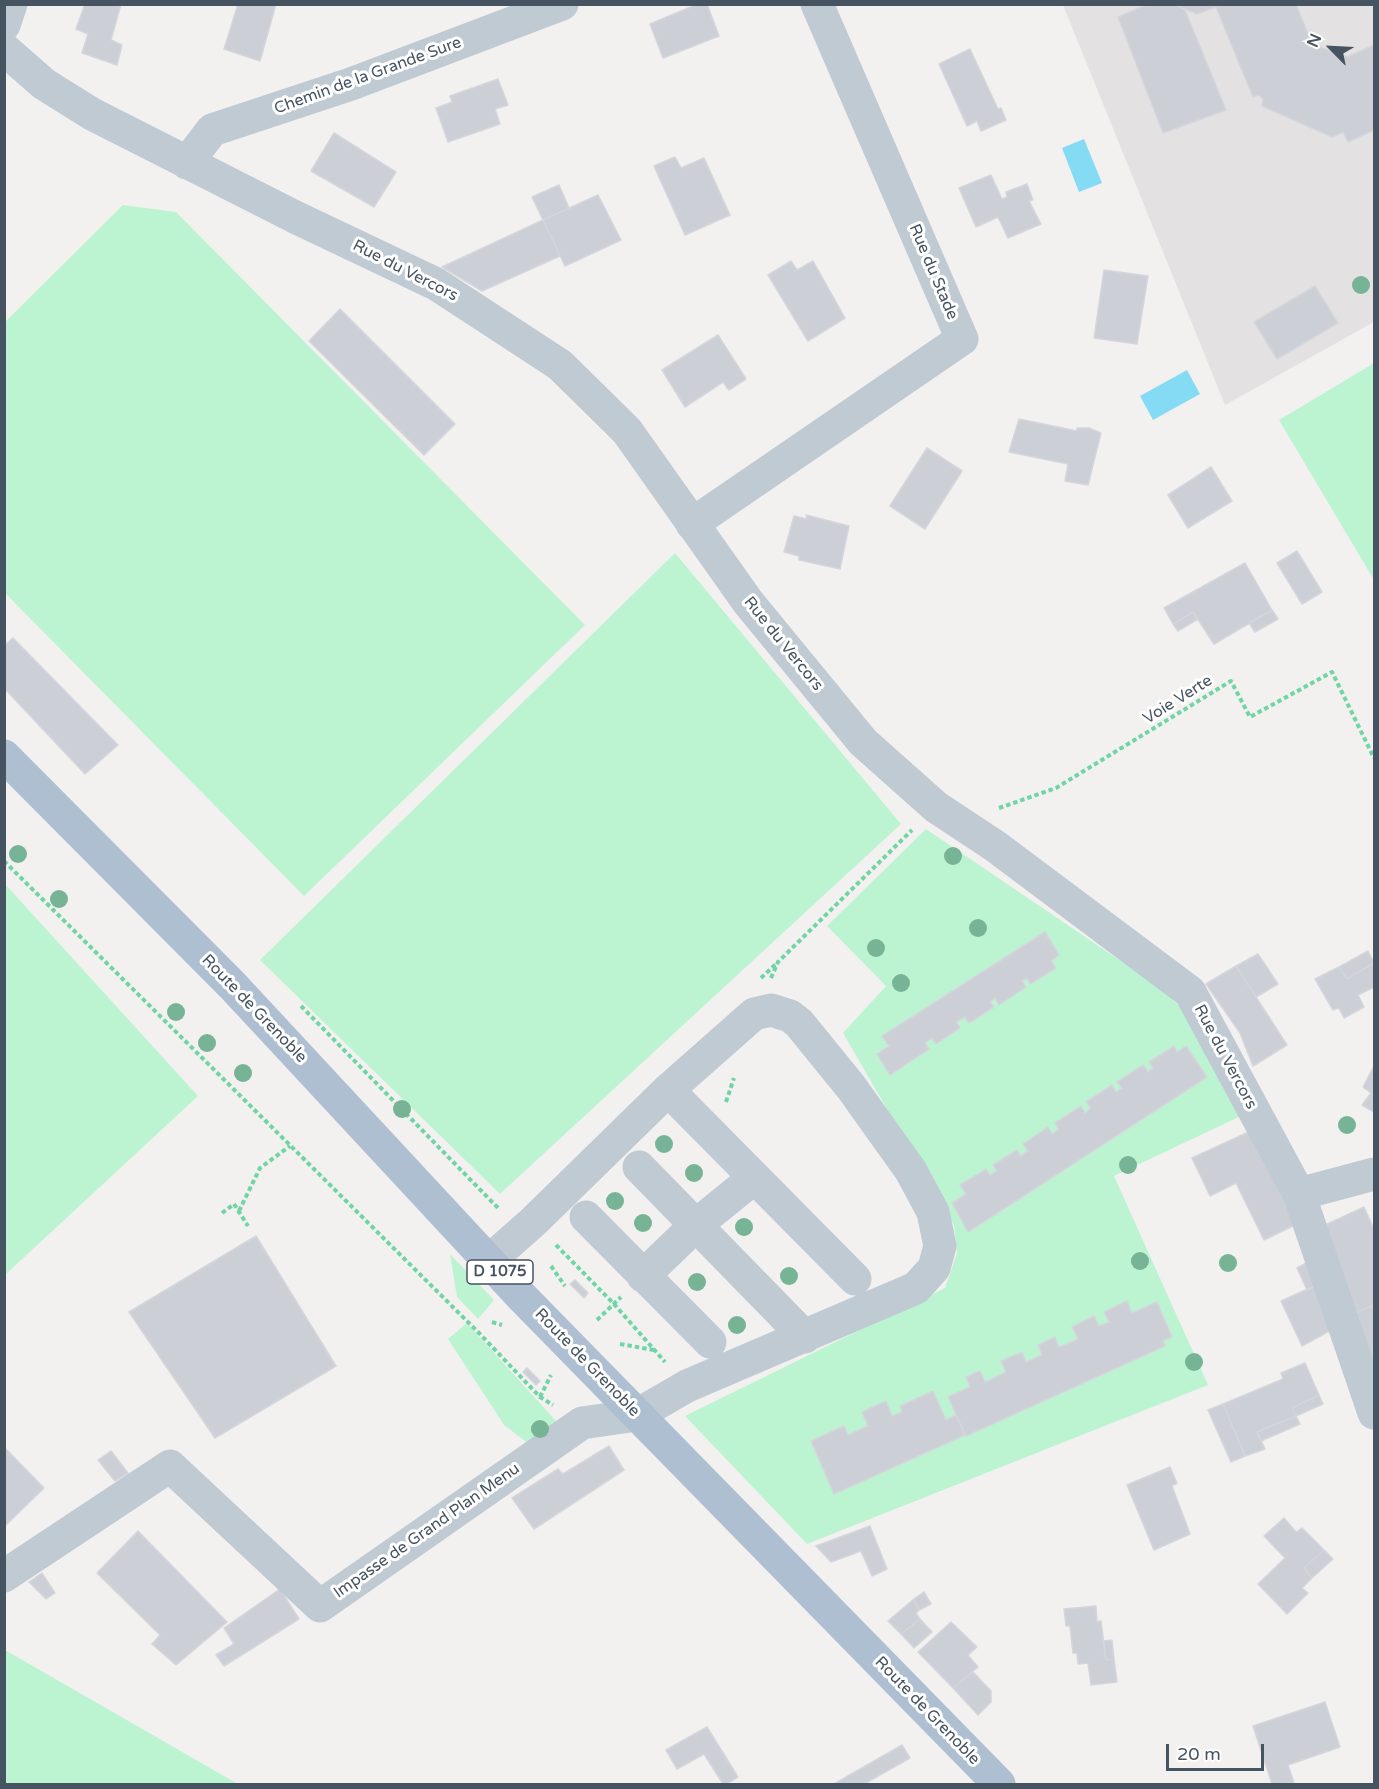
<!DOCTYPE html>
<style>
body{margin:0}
#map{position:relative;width:1379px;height:1789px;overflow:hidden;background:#f3f0f0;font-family:"Varela Round",sans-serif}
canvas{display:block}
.frame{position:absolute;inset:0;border:6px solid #465360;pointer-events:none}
.north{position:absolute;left:1301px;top:18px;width:60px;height:60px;-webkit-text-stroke:4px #fff;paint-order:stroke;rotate:294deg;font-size:16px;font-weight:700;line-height:24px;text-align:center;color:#465360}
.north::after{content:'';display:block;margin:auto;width:21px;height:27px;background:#465360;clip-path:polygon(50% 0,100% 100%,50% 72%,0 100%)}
.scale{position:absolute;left:1166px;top:1744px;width:98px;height:27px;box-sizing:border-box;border:3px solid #465360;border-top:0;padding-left:8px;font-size:18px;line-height:21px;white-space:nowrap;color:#465360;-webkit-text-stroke:4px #fff;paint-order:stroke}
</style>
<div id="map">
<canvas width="1379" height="1789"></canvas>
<div class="frame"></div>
<div class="north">N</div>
<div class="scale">20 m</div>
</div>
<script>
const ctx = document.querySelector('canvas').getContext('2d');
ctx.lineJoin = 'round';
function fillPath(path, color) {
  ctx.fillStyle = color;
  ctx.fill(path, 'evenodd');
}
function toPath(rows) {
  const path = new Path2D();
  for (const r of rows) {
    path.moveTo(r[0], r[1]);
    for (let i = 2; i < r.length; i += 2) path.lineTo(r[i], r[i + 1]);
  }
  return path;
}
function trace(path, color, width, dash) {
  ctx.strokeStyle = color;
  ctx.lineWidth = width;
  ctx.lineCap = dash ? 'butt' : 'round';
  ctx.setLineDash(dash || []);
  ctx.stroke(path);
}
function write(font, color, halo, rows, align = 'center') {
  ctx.font = font + ' "Varela Round",sans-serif';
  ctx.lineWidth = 6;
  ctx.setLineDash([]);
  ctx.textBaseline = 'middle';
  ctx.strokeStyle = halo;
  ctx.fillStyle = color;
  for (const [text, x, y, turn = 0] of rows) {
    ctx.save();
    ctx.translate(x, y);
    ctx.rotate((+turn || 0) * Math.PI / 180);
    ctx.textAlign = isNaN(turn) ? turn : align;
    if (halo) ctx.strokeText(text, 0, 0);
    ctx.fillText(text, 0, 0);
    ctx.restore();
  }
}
const education = toPath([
 [1063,5,1374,5,1374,322,1225,405]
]);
const green = toPath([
 [123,205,176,212,585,625,304,896,5,593,5,322],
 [1374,363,1374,580,1279,420],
 [675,553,901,824,500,1194,260,960],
 [926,829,1165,991,1189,1017,1243,1115,1114,1176,1208,1385,807,1544,685,1416,945,1288,957,1253,954,1225,843,1033,886,986,827,926],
 [5,884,198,1096,5,1275],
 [450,1254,494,1300,478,1319,457,1297],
 [467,1323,566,1432,538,1451,504,1425,448,1339],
 [5,1650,238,1784,5,1784]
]);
const water = toPath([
 [1084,139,1102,183,1079,192,1062,148],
 [1187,370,1200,394,1153,420,1140,396]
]);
const building = toPath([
 [85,4,121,4,111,40,122,45,117,65,82,53,88,34,76,29,85,4],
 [238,4,276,4,260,61,224,49,238,4],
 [698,4,707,4,719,36,663,58,650,24,698,4],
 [1149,4,1174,4,1185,10,1226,110,1163,133,1118,17,1149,4],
 [1296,4,1312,44,1347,57,1374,45,1374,130,1348,142,1343,132,1332,137,1262,106,1263,99,1259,95,1253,97,1216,7,1197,14,1174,4,1296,4],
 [970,49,998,109,1001,108,1006,120,981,131,977,121,967,126,939,64,970,49],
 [498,79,508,105,495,109,500,124,448,142,436,108,452,102,450,96,498,79],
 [334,133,396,172,374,207,311,171,334,133],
 [675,157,681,168,704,158,730,215,685,235,654,166,675,157],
 [991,175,1002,199,1007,197,1006,192,1027,184,1033,200,1029,201,1041,224,1008,238,998,217,976,227,959,188,991,175],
 [559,185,569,208,543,220,532,197,559,185],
 [598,195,621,240,565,266,543,220,598,195],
 [543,220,560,256,482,291,442,267,543,220],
 [791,261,797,270,813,261,845,318,808,341,768,275,791,261],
 [1104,270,1148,276,1137,344,1094,338,1104,270],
 [1315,286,1338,323,1277,359,1254,322,1315,286],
 [340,309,455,424,424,455,309,341,340,309],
 [718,335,746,379,729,390,723,382,685,407,662,370,718,335],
 [1019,419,1077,431,1077,428,1089,428,1101,433,1088,485,1065,481,1068,464,1009,452,1019,419],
 [927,448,962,471,925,529,890,506,927,448],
 [1211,467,1232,501,1188,528,1168,495,1211,467],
 [806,515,849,526,840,569,799,560,799,556,784,552,794,516,807,519,806,515],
 [1297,551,1322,592,1302,604,1277,563,1297,551],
 [1245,563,1272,610,1214,644,1193,612,1173,624,1164,608,1245,563],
 [1272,610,1278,619,1255,632,1249,623,1272,610],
 [1193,612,1198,619,1178,631,1173,624,1193,612],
 [13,638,118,745,85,774,4,688,4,646,13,638],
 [1045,932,1059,955,1051,961,1056,968,1030,984,1027,978,1022,981,1026,987,999,1005,995,998,990,1002,994,1007,969,1023,965,1017,956,1022,960,1028,936,1044,932,1038,925,1043,929,1049,890,1075,877,1054,889,1046,882,1036,1045,932],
 [1368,951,1374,963,1347,979,1339,967,1368,951],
 [1258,954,1278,984,1256,997,1236,966,1258,954],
 [1374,963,1374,987,1358,995,1364,1007,1344,1018,1339,1008,1333,1010,1315,979,1339,967,1347,979,1374,963],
 [1236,966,1287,1045,1253,1066,1240,1033,1206,984,1236,966],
 [1174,1046,1177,1052,1186,1046,1207,1077,968,1232,952,1203,966,1194,960,1185,986,1169,990,1175,997,1171,993,1165,1017,1150,1020,1156,1028,1151,1023,1144,1048,1127,1052,1134,1059,1129,1055,1123,1081,1106,1085,1113,1091,1108,1086,1102,1112,1085,1116,1092,1122,1088,1117,1082,1143,1065,1148,1072,1153,1068,1149,1062,1174,1046],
 [1374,1066,1374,1112,1362,1105,1371,1093,1363,1087,1374,1066],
 [1253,1130,1295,1225,1264,1240,1236,1183,1210,1196,1192,1158,1253,1130],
 [1364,1207,1374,1229,1374,1305,1352,1315,1323,1226,1364,1207],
 [256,1236,336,1366,215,1438,129,1312,256,1236],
 [1310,1261,1319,1284,1307,1290,1297,1268,1310,1261],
 [575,1280,588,1293,584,1298,570,1284,575,1280],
 [1319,1284,1335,1328,1302,1346,1281,1301,1319,1284],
 [1127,1301,1132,1313,1157,1302,1172,1337,1163,1341,1165,1346,966,1436,948,1397,970,1387,966,1377,980,1371,985,1382,1006,1372,1001,1361,1022,1352,1026,1362,1042,1355,1038,1345,1055,1337,1059,1347,1078,1339,1072,1327,1094,1316,1099,1326,1109,1322,1104,1312,1127,1301],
 [1374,1305,1374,1357,1370,1359,1352,1315,1374,1305],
 [1305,1363,1319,1395,1292,1408,1296,1416,1257,1432,1265,1449,1245,1456,1223,1404,1283,1379,1281,1373,1305,1363],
 [527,1368,540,1381,536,1385,523,1372,527,1368],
 [933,1391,946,1420,956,1415,965,1435,834,1494,811,1441,844,1426,848,1435,868,1426,862,1412,886,1401,892,1416,902,1412,900,1406,933,1391],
 [1319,1395,1323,1404,1296,1416,1292,1408,1319,1395],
 [1223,1404,1245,1456,1231,1462,1208,1410,1223,1404],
 [1296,1416,1300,1424,1261,1441,1257,1432,1296,1416],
 [609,1446,624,1470,534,1529,512,1498,558,1469,563,1474,609,1446],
 [4,1447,44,1488,6,1525,4,1523,4,1447],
 [111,1451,128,1473,115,1481,98,1460,111,1451],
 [1170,1467,1177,1483,1172,1486,1190,1534,1154,1550,1127,1485,1170,1467],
 [1284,1518,1296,1532,1302,1528,1324,1550,1304,1568,1312,1578,1302,1588,1308,1593,1287,1614,1258,1584,1285,1558,1264,1536,1284,1518],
 [870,1526,887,1569,872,1576,861,1551,831,1562,816,1546,870,1526],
 [138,1531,227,1622,176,1665,152,1644,160,1635,97,1573,138,1531],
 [1324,1550,1333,1559,1312,1578,1304,1568,1324,1550],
 [42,1573,55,1593,46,1599,29,1582,42,1573],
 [280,1589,299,1619,224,1666,216,1655,234,1644,224,1628,280,1589],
 [924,1592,931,1604,919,1610,914,1599,924,1592],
 [914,1599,919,1610,916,1613,920,1619,901,1634,888,1621,914,1599],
 [1096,1606,1097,1622,1101,1621,1106,1660,1114,1659,1117,1682,1091,1685,1088,1663,1078,1664,1077,1653,1073,1653,1070,1626,1066,1626,1064,1609,1096,1606],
 [920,1619,932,1632,914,1648,901,1634,920,1619],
 [951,1622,977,1647,968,1655,978,1667,953,1688,918,1652,951,1622],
 [1112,1640,1114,1659,1106,1660,1103,1641,1112,1640],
 [973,1672,991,1691,991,1702,978,1715,953,1688,973,1672],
 [1325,1702,1340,1747,1288,1765,1294,1783,1272,1784,1253,1726,1325,1702],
 [707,1727,738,1777,726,1784,723,1784,704,1754,677,1769,666,1750,707,1727],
 [902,1745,910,1758,864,1784,834,1784,902,1745]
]);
const path = toPath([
 [999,808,1056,788,1231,681,1250,717,1332,672,1374,758],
 [4,861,479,1333,540,1397,553,1405],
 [761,978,778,962],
 [771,978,778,962,912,830],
 [301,1006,499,1209],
 [726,1102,734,1078],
 [239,1211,260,1168,290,1146],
 [222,1213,234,1204,248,1226],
 [556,1245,614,1304,665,1362],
 [551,1266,565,1286],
 [597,1320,621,1297],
 [492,1322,502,1325],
 [620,1344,654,1350],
 [540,1397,551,1375]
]);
const minor = toPath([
 [4,25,11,4],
 [4,49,44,84,92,114,295,217,436,284,560,365,627,431,748,602,863,742,936,807,995,846,1190,992,1299,1194,1374,1413],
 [187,163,212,130,351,84,562,4],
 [692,524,962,339,817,4],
 [668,1090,855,1279],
 [639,1167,805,1337],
 [1299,1194,1374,1174],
 [586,1217,710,1342],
 [643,1276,696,1225,754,1178],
 [4,1576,170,1466,320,1606,582,1423,637,1415,687,1386,916,1288,934,1268,940,1246,933,1212,911,1171,851,1087,799,1023,790,1016,771,1010,754,1014,668,1090,534,1221,490,1260]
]);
const major = toPath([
 [4,756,233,986,522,1297,999,1784]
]);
const trees = [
 [1361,285],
 [18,854],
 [953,856],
 [59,899],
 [978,928],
 [876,948],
 [901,983],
 [176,1012],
 [207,1043],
 [243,1073],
 [402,1109],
 [1347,1125],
 [664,1144],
 [1128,1165],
 [694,1173],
 [615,1201],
 [643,1223],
 [744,1227],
 [1140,1261],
 [1228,1263],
 [789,1276],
 [697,1282],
 [737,1325],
 [1194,1362],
 [540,1429]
];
const shields = [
 [500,1272,66]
];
const shieldNames = [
 ["D 1075",500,1272]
];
const streetNames = [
 ["Chemin de la Grande Sure",368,76,-20],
 ["Rue du Vercors",405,271,27],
 ["Rue du Stade",933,272,67],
 ["Rue du Vercors",783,644,51],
 ["Voie Verte",1178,700,-32],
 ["Route de Grenoble",254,1009,46],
 ["Rue du Vercors",1225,1057,62],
 ["Route de Grenoble",587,1363,46],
 ["Impasse de Grand Plan Menu",427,1531,-35],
 ["Route de Grenoble",927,1711,46]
];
fillPath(education, '#e4e1e2');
fillPath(green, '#bcf4d2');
fillPath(water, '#85dbf4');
fillPath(building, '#cccfd6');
trace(building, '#d4d6dc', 1.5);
trace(path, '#70d5a5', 4, [4.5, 3]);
trace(minor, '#c0cad3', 33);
trace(major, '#aebfd1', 33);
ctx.fillStyle = '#76b495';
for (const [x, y] of trees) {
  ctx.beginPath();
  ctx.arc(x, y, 9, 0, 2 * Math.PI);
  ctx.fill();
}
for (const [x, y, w] of shields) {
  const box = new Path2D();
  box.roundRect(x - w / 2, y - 12, w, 24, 4.5);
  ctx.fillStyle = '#fff';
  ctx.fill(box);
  trace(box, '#465360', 1.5);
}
write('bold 15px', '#465360', null, shieldNames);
write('16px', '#465360', '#fff', streetNames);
</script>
